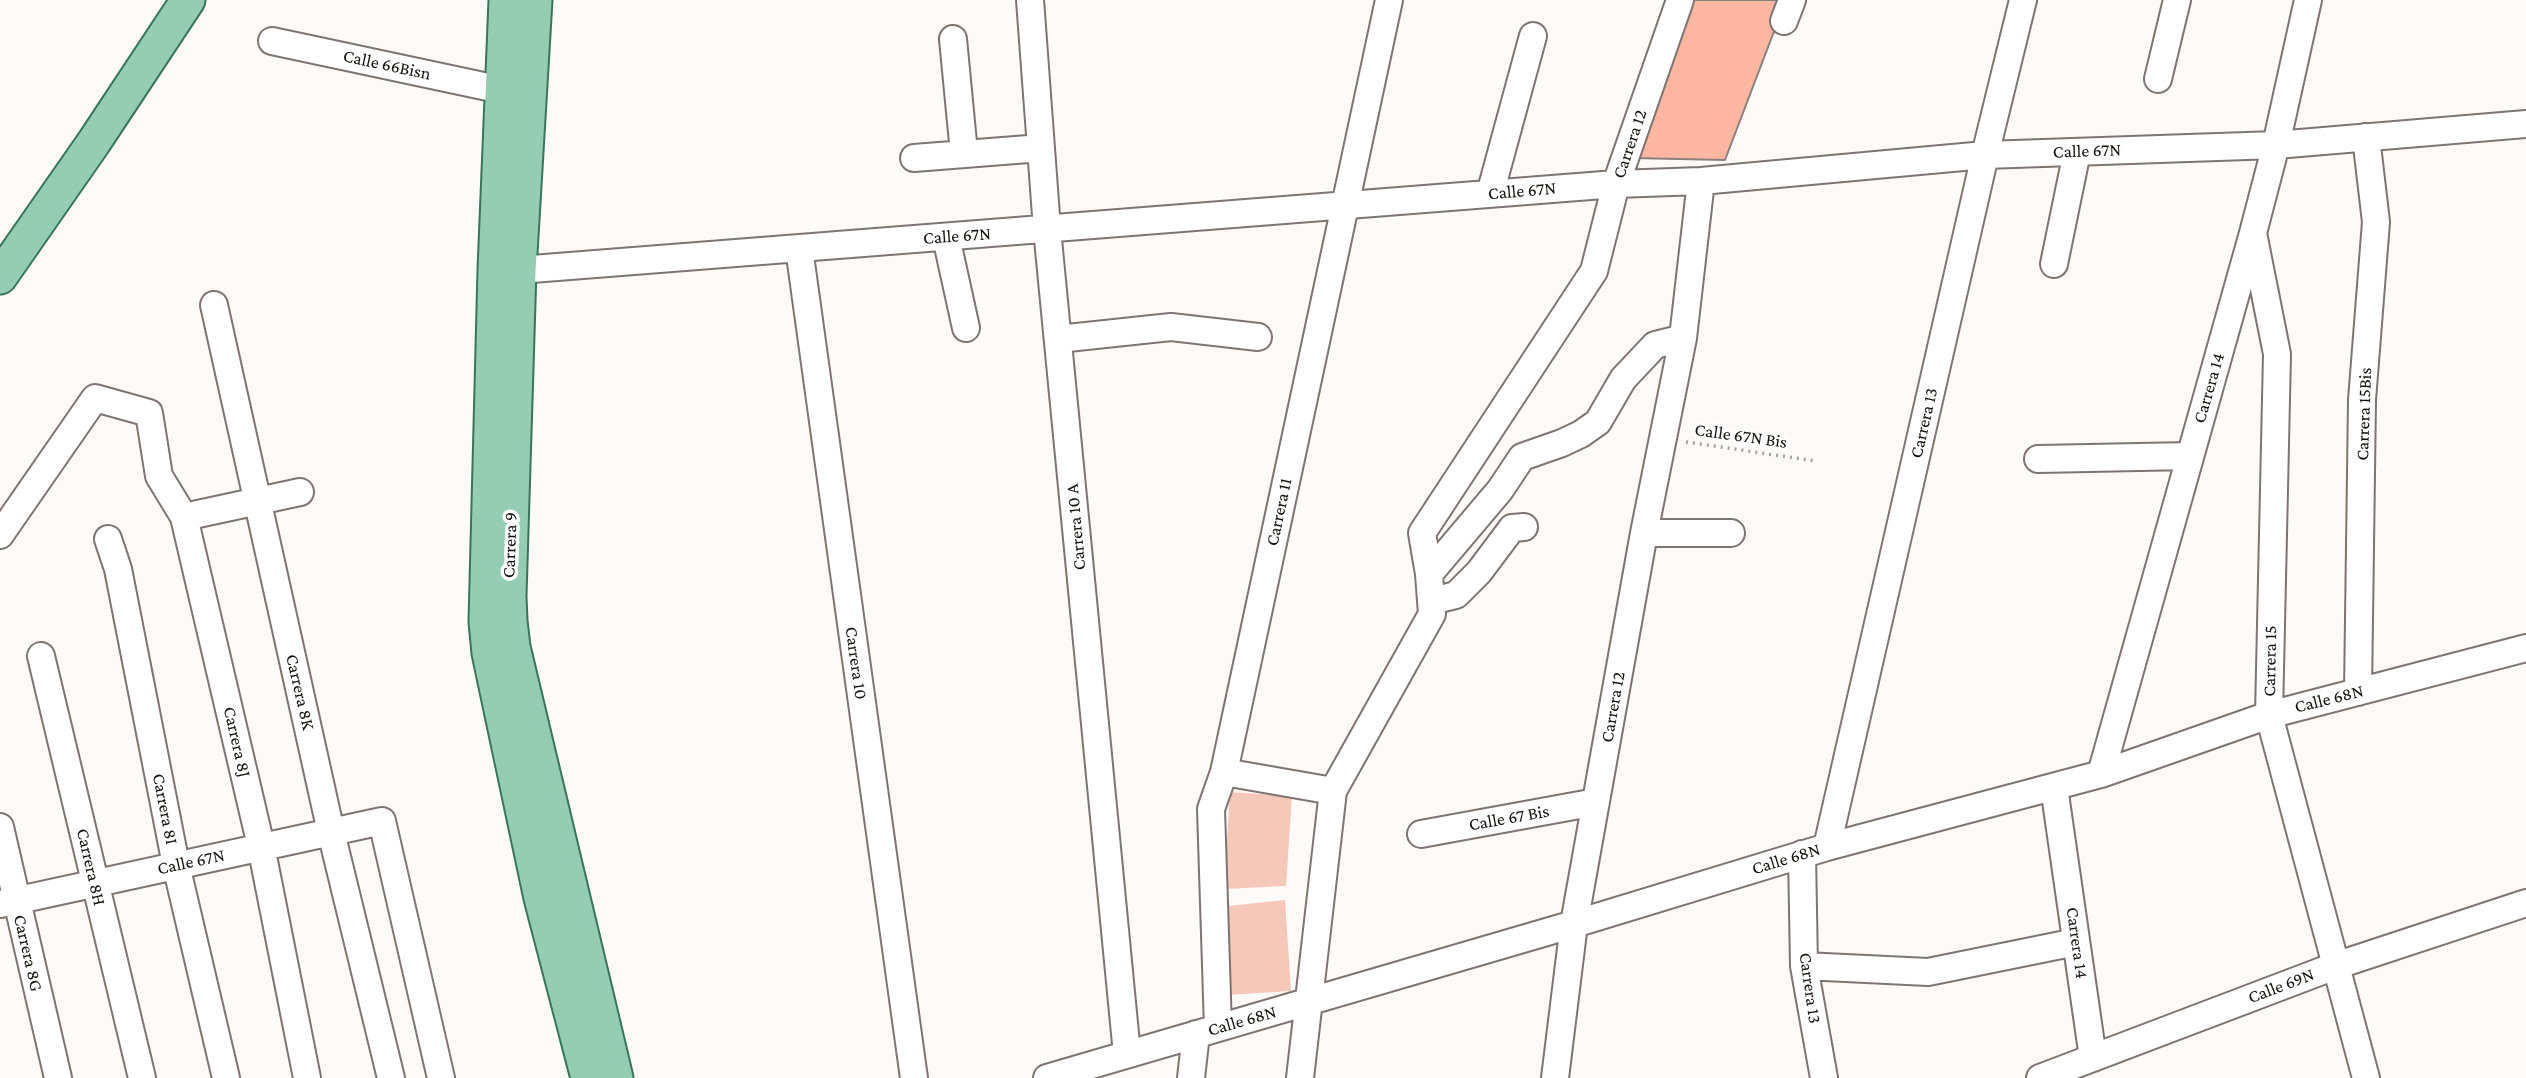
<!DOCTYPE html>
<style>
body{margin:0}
canvas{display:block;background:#fefaf8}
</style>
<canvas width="2526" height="1078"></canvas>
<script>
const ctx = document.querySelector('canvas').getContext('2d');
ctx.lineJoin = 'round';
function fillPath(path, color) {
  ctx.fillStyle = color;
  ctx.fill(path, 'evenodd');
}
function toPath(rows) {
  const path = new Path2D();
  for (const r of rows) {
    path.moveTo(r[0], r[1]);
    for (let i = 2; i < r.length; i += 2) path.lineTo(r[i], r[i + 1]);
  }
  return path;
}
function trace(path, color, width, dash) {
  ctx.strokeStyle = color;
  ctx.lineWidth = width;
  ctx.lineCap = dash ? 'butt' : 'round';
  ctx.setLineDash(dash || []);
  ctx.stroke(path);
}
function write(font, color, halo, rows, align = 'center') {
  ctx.font = font + ' "Crimson Pro",serif';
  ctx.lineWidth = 7;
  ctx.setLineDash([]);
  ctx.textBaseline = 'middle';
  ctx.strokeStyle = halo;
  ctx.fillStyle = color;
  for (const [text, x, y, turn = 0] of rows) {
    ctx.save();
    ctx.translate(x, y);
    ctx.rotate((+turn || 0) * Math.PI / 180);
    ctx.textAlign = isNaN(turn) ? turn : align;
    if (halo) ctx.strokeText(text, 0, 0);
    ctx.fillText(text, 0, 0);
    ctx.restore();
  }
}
const green = toPath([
 [1230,792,1292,796,1286,886,1224,889],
 [1285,900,1291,991,1226,995,1219,907]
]);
const building = toPath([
 [1688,0,1786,0,1725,160,1632,158,1688,0]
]);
const path = toPath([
 [1686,442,1816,461]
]);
const minor = toPath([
 [1030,0,1047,229,1127,1054],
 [1784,21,1792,0],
 [953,39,964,153],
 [272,41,502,90],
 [2158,79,2177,0],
 [914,158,1041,148],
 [1490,194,1533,36],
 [2253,233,2277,354,2269,715,2366,1078],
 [946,237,966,328],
 [799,248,914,1078],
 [2054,264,2077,152],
 [519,270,1616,184,1701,181,1985,155,2276,145,2526,124],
 [214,305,331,832,391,1078],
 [1058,339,1171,327,1258,337],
 [2038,459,2190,456],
 [184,517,300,492],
 [1644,533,1731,533],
 [0,535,95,398,149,413,159,476,184,517,261,846,307,1078],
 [108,539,118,569,176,865,226,1078],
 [1429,574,1500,490,1522,457,1562,443,1581,434,1598,422,1623,379,1655,345,1683,338],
 [1432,601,1456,595,1479,572,1512,528,1524,527],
 [41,656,142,1078],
 [2358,692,2362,400,2376,222,2366,137],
 [1224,772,1333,791],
 [2101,774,2253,233,2276,145,2308,0],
 [2054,787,2093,1058],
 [0,827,58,1078],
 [1421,834,1596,802],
 [1827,847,1985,155,2023,0],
 [1802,854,1804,966,1824,1078],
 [0,904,382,821,441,1078],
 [1804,966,1928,972,2076,942],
 [1218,1028,1211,809,1224,772,1389,0],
 [1047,1078,1574,924,1827,847,2101,774,2269,715,2526,648],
 [1191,1078,1196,1034],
 [1300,1078,1333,791,1432,614,1429,574,1422,533,1594,271,1616,184,1680,0],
 [1555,1078,1574,924,1644,533,1683,338,1701,181],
 [2040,1078,2335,966,2526,903]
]);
const major = toPath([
 [506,0,495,270,486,622,489,653,541,898,588,1078],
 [535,0,519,270,509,596,510,621,513,647,616,1078],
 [0,277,94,142,188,0]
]);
const streetNames = [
 ["Calle 66Bisn",387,65,12],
 ["Carrera 12",1630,144,-71],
 ["Calle 67N",2087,151,-2],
 ["Calle 67N",1522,191,-5],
 ["Calle 67N",957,236,-4],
 ["Carrera 14",2209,388,-74],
 ["Carrera 15Bis",2364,414,-88],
 ["Carrera 13",1924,423,-77],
 ["Calle 67N Bis",1741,436,8],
 ["Carrera 11",1279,512,-78],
 ["Carrera 10 A",1076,527,-95],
 ["Carrera 9",510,545,-88],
 ["Carrera 15",2270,661,-89],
 ["Carrera 10",856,663,82],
 ["Carrera 8K",300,692,77],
 ["Calle 68N",2329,699,-14],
 ["Carrera 12",1613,707,-80],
 ["Carrera 8J",237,742,77],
 ["Carrera 8I",165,809,79],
 ["Calle 67 Bis",1509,818,-10],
 ["Calle 68N",1786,859,-17],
 ["Calle 67N",191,862,-12],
 ["Carrera 8H",91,867,77],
 ["Carrera 14",2077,943,82],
 ["Carrera 8G",28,953,77],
 ["Calle 69N",2281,986,-21],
 ["Carrera 13",1810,988,82],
 ["Calle 68N",1242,1021,-16]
];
fillPath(green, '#f6c8ba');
fillPath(building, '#fcb6a1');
trace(building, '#8a817e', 2);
trace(minor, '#7e7572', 30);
trace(major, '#397559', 37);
trace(path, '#a6a2a0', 3.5, [2, 5]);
trace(minor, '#fff', 26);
trace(major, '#94cdb3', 33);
write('18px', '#14100f', '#fff', streetNames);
</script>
